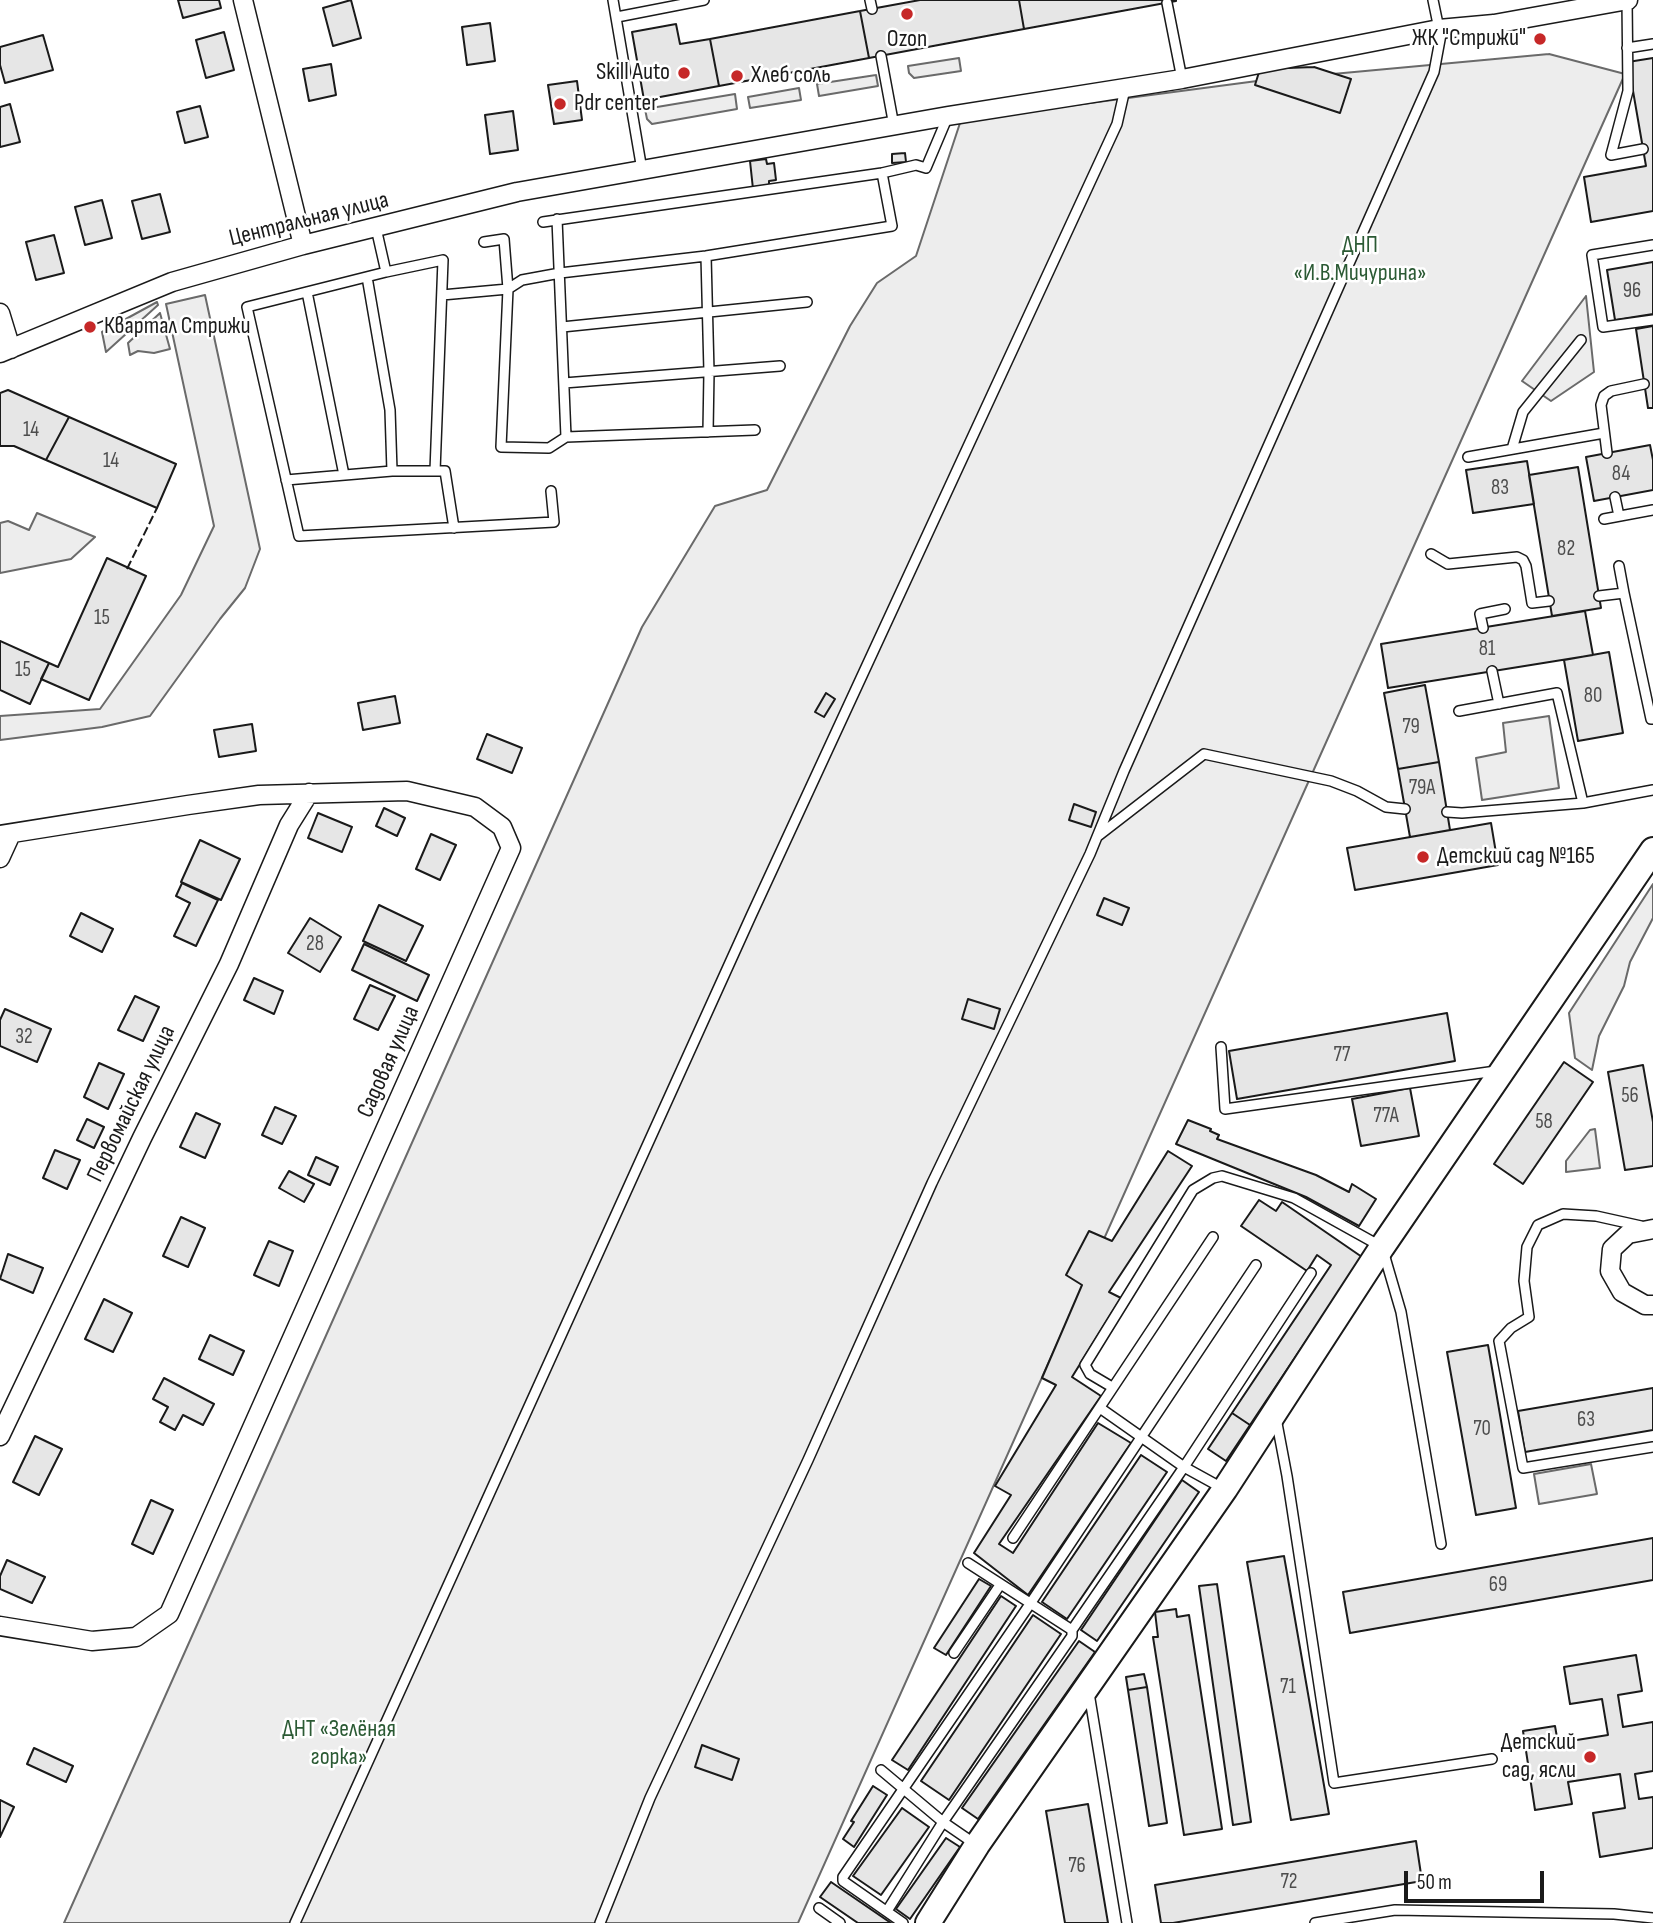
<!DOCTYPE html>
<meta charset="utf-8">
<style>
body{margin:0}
#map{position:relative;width:1653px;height:1923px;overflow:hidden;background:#fff;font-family:"Sofia Sans Condensed",sans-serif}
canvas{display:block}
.scale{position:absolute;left:1404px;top:1871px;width:140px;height:32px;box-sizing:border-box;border:4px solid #1a1a1a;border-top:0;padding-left:9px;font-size:21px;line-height:24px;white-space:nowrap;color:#1a1a1a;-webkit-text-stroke:5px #fff;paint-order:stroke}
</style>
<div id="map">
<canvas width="1653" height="1923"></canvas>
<div class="scale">50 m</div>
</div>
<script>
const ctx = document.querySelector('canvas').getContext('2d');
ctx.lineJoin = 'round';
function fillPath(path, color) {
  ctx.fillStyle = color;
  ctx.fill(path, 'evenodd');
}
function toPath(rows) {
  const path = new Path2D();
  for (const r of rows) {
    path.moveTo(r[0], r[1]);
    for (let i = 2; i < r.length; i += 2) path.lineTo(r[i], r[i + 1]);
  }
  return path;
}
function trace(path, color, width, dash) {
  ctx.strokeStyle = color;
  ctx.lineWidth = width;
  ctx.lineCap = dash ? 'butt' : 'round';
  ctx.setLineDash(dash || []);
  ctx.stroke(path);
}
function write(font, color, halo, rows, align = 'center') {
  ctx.font = font + ' "Sofia Sans Condensed",sans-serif';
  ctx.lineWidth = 5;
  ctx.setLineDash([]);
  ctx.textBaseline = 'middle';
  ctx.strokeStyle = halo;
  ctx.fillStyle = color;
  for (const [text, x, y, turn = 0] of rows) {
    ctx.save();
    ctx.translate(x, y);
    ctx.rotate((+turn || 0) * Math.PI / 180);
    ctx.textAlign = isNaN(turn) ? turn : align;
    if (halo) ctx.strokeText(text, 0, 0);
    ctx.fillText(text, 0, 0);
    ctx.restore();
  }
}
const built = toPath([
 [1549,54,1625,74,798,1923,64,1923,642,627,715,506,767,490,850,326,877,283,916,256,961,120,1257,81,1549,54],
 [959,58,961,71,914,78,909,73,908,66,959,58],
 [876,75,878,86,819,96,817,84,876,75],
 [799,88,801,100,750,108,748,97,799,88],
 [735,94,737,109,652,124,647,119,645,109,735,94],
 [205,295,260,549,245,588,220,619,150,716,102,727,0,740,0,716,100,709,181,595,214,526,166,304,205,295],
 [1586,296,1594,372,1551,401,1522,381,1586,296],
 [157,302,158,305,106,352,102,332,157,302],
 [160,313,170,349,154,353,138,351,130,355,128,343,160,313],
 [37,513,95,537,71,559,0,573,0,523,8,521,29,530,37,513],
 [1549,716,1559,788,1482,800,1476,758,1506,752,1503,723,1549,716],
 [1653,884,1653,918,1630,962,1624,986,1599,1036,1592,1070,1575,1058,1569,1013,1653,884],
 [1595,1129,1600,1168,1566,1172,1566,1161,1590,1130,1595,1129],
 [1591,1464,1597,1494,1539,1504,1534,1474,1591,1464]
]);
const building = toPath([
 [178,0,219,0,221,8,183,18,178,0],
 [351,0,361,38,333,46,323,8,351,0],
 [920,0,1019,0,1024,29,869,58,860,11,920,0],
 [1019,0,1176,0,1176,1,1024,29,1019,0],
 [860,11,869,58,719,86,710,39,860,11],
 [490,23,495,61,467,65,462,27,490,23],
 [676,24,680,44,710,39,719,86,644,100,632,32,676,24],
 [224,32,234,70,206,78,196,40,224,32],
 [43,35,53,70,5,83,0,65,0,47,43,35],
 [1653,58,1653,211,1591,222,1584,177,1646,166,1628,62,1653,58],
 [331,64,336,95,309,101,303,69,331,64],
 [1314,67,1351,79,1340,113,1255,85,1260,69,1314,67],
 [577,81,582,120,554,124,548,85,577,81],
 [10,104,20,142,0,147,0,107,10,104],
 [200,106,208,137,185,143,177,112,200,106],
 [513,111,518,150,490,154,485,115,513,111],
 [905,153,906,162,892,163,892,154,905,153],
 [766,159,767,164,774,163,776,180,769,181,769,186,753,189,750,161,766,159],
 [160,194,170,232,142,239,132,201,160,194],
 [102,200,112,238,85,245,75,207,102,200],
 [54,235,64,273,36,280,26,242,54,235],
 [1653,262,1653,314,1615,320,1607,270,1653,262],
 [1653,326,1653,408,1648,408,1636,329,1653,326],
 [8,390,69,417,46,460,14,446,0,446,0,393,8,390],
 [69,417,176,464,157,508,46,460,69,417],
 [1650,445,1653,460,1653,490,1594,501,1586,457,1650,445],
 [1527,461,1534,504,1473,513,1466,470,1527,461],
 [1578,467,1601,608,1552,616,1529,475,1578,467],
 [107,558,146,576,89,700,41,679,49,663,58,667,107,558],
 [1585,611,1593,655,1388,688,1381,644,1585,611],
 [0,641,49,663,30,704,0,690,0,641],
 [1609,652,1623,733,1578,741,1564,660,1609,652],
 [1425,685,1439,762,1398,769,1384,693,1425,685],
 [826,693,835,699,824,717,815,712,826,693],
 [395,696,400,723,363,730,358,703,395,696],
 [252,724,256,751,219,757,214,730,252,724],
 [487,734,522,748,512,773,477,759,487,734],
 [1439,762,1450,830,1410,837,1398,769,1439,762],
 [1074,804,1096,812,1091,827,1069,820,1074,804],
 [384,808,405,818,397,836,376,826,384,808],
 [318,813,352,827,342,852,308,838,318,813],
 [1491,823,1498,865,1355,890,1347,848,1491,823],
 [431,834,456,845,440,880,416,869,431,834],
 [200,840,240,859,221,900,181,882,200,840],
 [182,883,218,900,196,946,174,936,190,903,176,896,182,883],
 [1104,898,1129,908,1122,925,1097,915,1104,898],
 [379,905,423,926,406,961,363,941,379,905],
 [81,913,113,929,102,952,70,936,81,913],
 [310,918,341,937,320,972,288,953,310,918],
 [364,944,429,975,417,1001,352,970,364,944],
 [254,978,283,991,274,1014,244,1000,254,978],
 [370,985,395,996,378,1030,354,1019,370,985],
 [135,996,159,1007,143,1041,118,1030,135,996],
 [968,999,1000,1009,994,1029,962,1019,968,999],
 [5,1009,51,1029,37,1062,0,1046,0,1020,5,1009],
 [1447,1013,1455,1061,1237,1099,1229,1051,1447,1013],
 [1564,1062,1593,1082,1523,1184,1494,1164,1564,1062],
 [99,1063,124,1074,108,1109,84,1097,99,1063],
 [1643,1065,1653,1122,1653,1166,1625,1170,1608,1072,1643,1065],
 [1410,1088,1419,1136,1361,1146,1352,1099,1410,1088],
 [275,1107,296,1116,282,1144,262,1135,275,1107],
 [196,1113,220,1124,205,1158,180,1147,196,1113],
 [87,1119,104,1127,94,1148,77,1140,87,1119],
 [1188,1120,1211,1129,1210,1131,1219,1135,1217,1139,1316,1175,1349,1192,1352,1184,1376,1199,1359,1226,1306,1197,1176,1144,1188,1120],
 [55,1150,80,1160,67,1189,43,1178,55,1150],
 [1168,1151,1192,1166,1109,1292,1121,1298,1072,1377,1101,1396,999,1544,1013,1553,1098,1423,1131,1443,1028,1595,974,1553,1011,1495,995,1486,1056,1385,1042,1378,1082,1285,1066,1275,1089,1231,1112,1241,1168,1151],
 [316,1157,338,1167,330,1185,308,1175,316,1157],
 [289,1171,314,1184,304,1202,279,1188,289,1171],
 [1259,1200,1276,1211,1282,1202,1362,1257,1250,1425,1232,1413,1331,1265,1317,1255,1307,1271,1241,1226,1259,1200],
 [181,1217,205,1228,188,1267,163,1256,181,1217],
 [269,1241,293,1251,279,1286,254,1275,269,1241],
 [8,1254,43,1268,33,1293,0,1279,8,1254],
 [104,1299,132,1313,113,1352,85,1339,104,1299],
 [210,1335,244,1351,233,1375,199,1359,210,1335],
 [1488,1345,1516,1508,1476,1515,1447,1352,1488,1345],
 [164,1378,214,1404,203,1425,183,1415,175,1430,160,1422,168,1407,153,1399,164,1378],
 [1653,1388,1653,1430,1525,1452,1518,1411,1653,1388],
 [1232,1413,1250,1425,1226,1461,1208,1449,1232,1413],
 [35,1436,62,1449,39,1495,13,1482,35,1436],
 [1141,1455,1167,1472,1067,1619,1042,1602,1141,1455],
 [1182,1480,1199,1492,1097,1641,1081,1630,1182,1480],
 [151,1500,173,1510,153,1554,132,1544,151,1500],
 [1653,1538,1653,1580,1350,1633,1343,1592,1653,1538],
 [1284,1556,1329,1814,1291,1820,1247,1562,1284,1556],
 [7,1560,45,1577,32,1603,0,1589,0,1576,7,1560],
 [979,1579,991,1586,946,1655,934,1648,979,1579],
 [1217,1584,1251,1822,1233,1825,1199,1586,1217,1584],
 [1001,1596,1016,1606,908,1770,892,1760,1001,1596],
 [1176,1609,1177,1617,1189,1615,1222,1829,1184,1835,1153,1637,1158,1637,1155,1612,1176,1609],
 [1033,1615,1061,1634,949,1800,921,1781,1033,1615],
 [1079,1641,1095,1652,978,1819,962,1808,1079,1641],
 [1636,1655,1642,1691,1618,1695,1623,1727,1653,1722,1653,1771,1635,1774,1639,1799,1653,1797,1653,1848,1600,1857,1593,1813,1625,1808,1620,1774,1568,1782,1572,1804,1535,1810,1523,1731,1555,1726,1558,1743,1608,1735,1602,1699,1570,1704,1564,1667,1636,1655],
 [1144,1674,1147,1687,1128,1690,1126,1677,1144,1674],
 [1147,1687,1167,1823,1149,1826,1128,1690,1147,1687],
 [702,1745,739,1759,732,1780,695,1767,702,1745],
 [34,1748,73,1766,66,1782,27,1764,34,1748],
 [873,1786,887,1795,854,1847,843,1839,854,1822,851,1821,873,1786],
 [0,1800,14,1807,0,1837,0,1800],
 [1088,1804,1108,1923,1065,1923,1046,1811,1088,1804],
 [902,1808,929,1827,881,1895,853,1876,902,1808],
 [946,1838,960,1847,910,1919,896,1909,946,1838],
 [1416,1841,1422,1881,1173,1923,1161,1923,1155,1885,1416,1841],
 [831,1882,891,1923,858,1923,820,1897,831,1882]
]);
const lane = toPath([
 [613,0,642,170],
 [870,0,872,9],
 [1433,0,1439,29],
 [1627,0,1628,91,1611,155,1643,149],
 [1167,3,1182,79],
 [617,17,704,0],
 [1627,48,1653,44],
 [881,56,894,126],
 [557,219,566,437],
 [543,222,882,173,916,165,926,168,948,116],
 [376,228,386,272,247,307,299,536,554,522,551,491],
 [484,242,504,239,508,289,501,447,549,448,566,437,755,430],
 [1653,245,1592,255,1603,327,1653,320],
 [706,256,709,372,708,432],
 [386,272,443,260,435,471],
 [307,292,344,475],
 [442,295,508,289,522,280,560,273,706,256,892,226,882,173],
 [562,327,807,302],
 [564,383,780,366],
 [1512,449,1523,412,1581,340],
 [1607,453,1601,405,1604,396,1611,391,1644,384],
 [1468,457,1604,433],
 [392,471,445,471,454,528],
 [286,480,392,471,390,410,367,277],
 [1615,497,1619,516],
 [1604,519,1653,510],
 [1431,554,1448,564,1517,557,1523,560,1526,566,1532,603,1549,601],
 [1619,566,1624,593],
 [1599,596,1624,593,1651,719,1653,719],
 [1483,628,1480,614,1505,609],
 [1492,671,1499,704],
 [1459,711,1557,693,1583,803],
 [1447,812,1462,813,1583,803,1653,790],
 [1098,836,1204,754,1331,781,1357,791,1386,807,1405,809],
 [1221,1047,1225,1109,1496,1071],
 [1641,1226,1596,1216,1563,1214,1538,1225,1527,1247,1524,1281,1529,1317,1511,1328,1499,1341,1523,1468,1653,1447],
 [1112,1387,1090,1374,1085,1365,1193,1190,1213,1178,1222,1176,1294,1198,1382,1247,1401,1312,1441,1544],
 [1100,1408,1184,1467,1224,1489],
 [1276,1418,1287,1476,1334,1783,1492,1759],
 [1013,1538,1213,1237],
 [968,1563,1072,1630],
 [954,1653,1000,1585],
 [1089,1693,1127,1923],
 [881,1770,943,1822,975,1844],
 [819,1908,840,1923],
 [887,1911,943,1822,1072,1636,1072,1630,1184,1467,1311,1273],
 [295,1923,751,916,1117,124,1125,89],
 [600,1923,650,1798,808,1460,932,1183,1090,854,1124,771,1434,72,1442,29],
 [903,1923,843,1881,843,1877,1030,1604,1256,1265],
 [1315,1923,1395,1910,1614,1914,1653,1918]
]);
const street = toPath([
 [243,0,303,245],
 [0,313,11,349],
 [0,353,172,282,303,245,517,192,948,116,1182,79,1439,29,1494,24,1628,0],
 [0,835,188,805,259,795,407,791,475,807,502,827,511,848,169,1614,136,1637,92,1641,0,1626],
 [0,858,11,834],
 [1653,1229,1628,1234,1612,1249,1610,1271,1622,1292,1645,1305,1653,1305],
 [0,1436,142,1138,229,964,289,825,309,793]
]);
const secondary = toPath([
 [928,1923,977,1845,1225,1489,1382,1247,1653,850]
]);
const fence = toPath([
 [127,569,157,508]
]);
const markers = [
 [907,14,7,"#c62828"],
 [1540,39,7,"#c62828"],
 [684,73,7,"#c62828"],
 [737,76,7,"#c62828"],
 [560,104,7,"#c62828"],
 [90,327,7,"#c62828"],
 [1423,857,7,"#c62828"],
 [1590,1757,7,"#c62828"]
];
const numberNames = [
 ["96",1632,292],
 ["14",31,431],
 ["14",111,462],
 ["84",1621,475],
 ["83",1500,489],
 ["82",1566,550],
 ["15",102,619],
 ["81",1487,650],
 ["15",23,671],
 ["80",1593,697],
 ["79",1411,728],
 ["79А",1422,789],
 ["28",315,945],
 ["32",24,1038],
 ["77",1342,1056],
 ["56",1630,1097],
 ["77А",1386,1117],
 ["58",1544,1123],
 ["63",1586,1421],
 ["70",1482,1430],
 ["69",1498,1586],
 ["71",1288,1688],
 ["76",1077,1867],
 ["72",1289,1883]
];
const poiNames = [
 ["ЖК \"Стрижи\"",1526,39,"right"],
 ["Ozon",907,40,"center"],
 ["Skill Auto",670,73,"right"],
 ["Хлеб соль",751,76],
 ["Pdr center",574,104],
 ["Квартал Стрижи",104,327],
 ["Детский сад №165",1437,857],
 ["Детский",1576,1743,"right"],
 ["сад, ясли",1576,1771,"right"]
];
const streetNames = [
 ["Центральная улица",309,220,-14],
 ["Садовая улица",389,1062,-66],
 ["Первомайская улица",132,1104,-64]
];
const parkNames = [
 ["ДНП",1360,246],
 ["«И.В.Мичурина»",1360,274],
 ["ДНТ «Зелёная",339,1730],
 ["горка»",339,1758]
];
fillPath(built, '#ededed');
trace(built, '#6a6a6a', 2);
fillPath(building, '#e6e6e6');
trace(building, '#1a1a1a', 2);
trace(lane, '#1a1a1a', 12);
trace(street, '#1a1a1a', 21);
trace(secondary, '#1a1a1a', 28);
trace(lane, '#fff', 9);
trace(street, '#fff', 18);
trace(secondary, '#fff', 24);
trace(fence, '#1a1a1a', 2, [9, 3.5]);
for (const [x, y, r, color] of markers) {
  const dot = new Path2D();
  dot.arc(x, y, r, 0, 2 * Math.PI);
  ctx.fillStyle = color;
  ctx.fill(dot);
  trace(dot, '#fff', 2.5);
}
write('21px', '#4d4d4d', null, numberNames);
write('24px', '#1a1a1a', '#fff', poiNames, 'left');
write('24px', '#1a1a1a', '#fff', streetNames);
write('24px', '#2b5a34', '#fff', parkNames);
</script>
